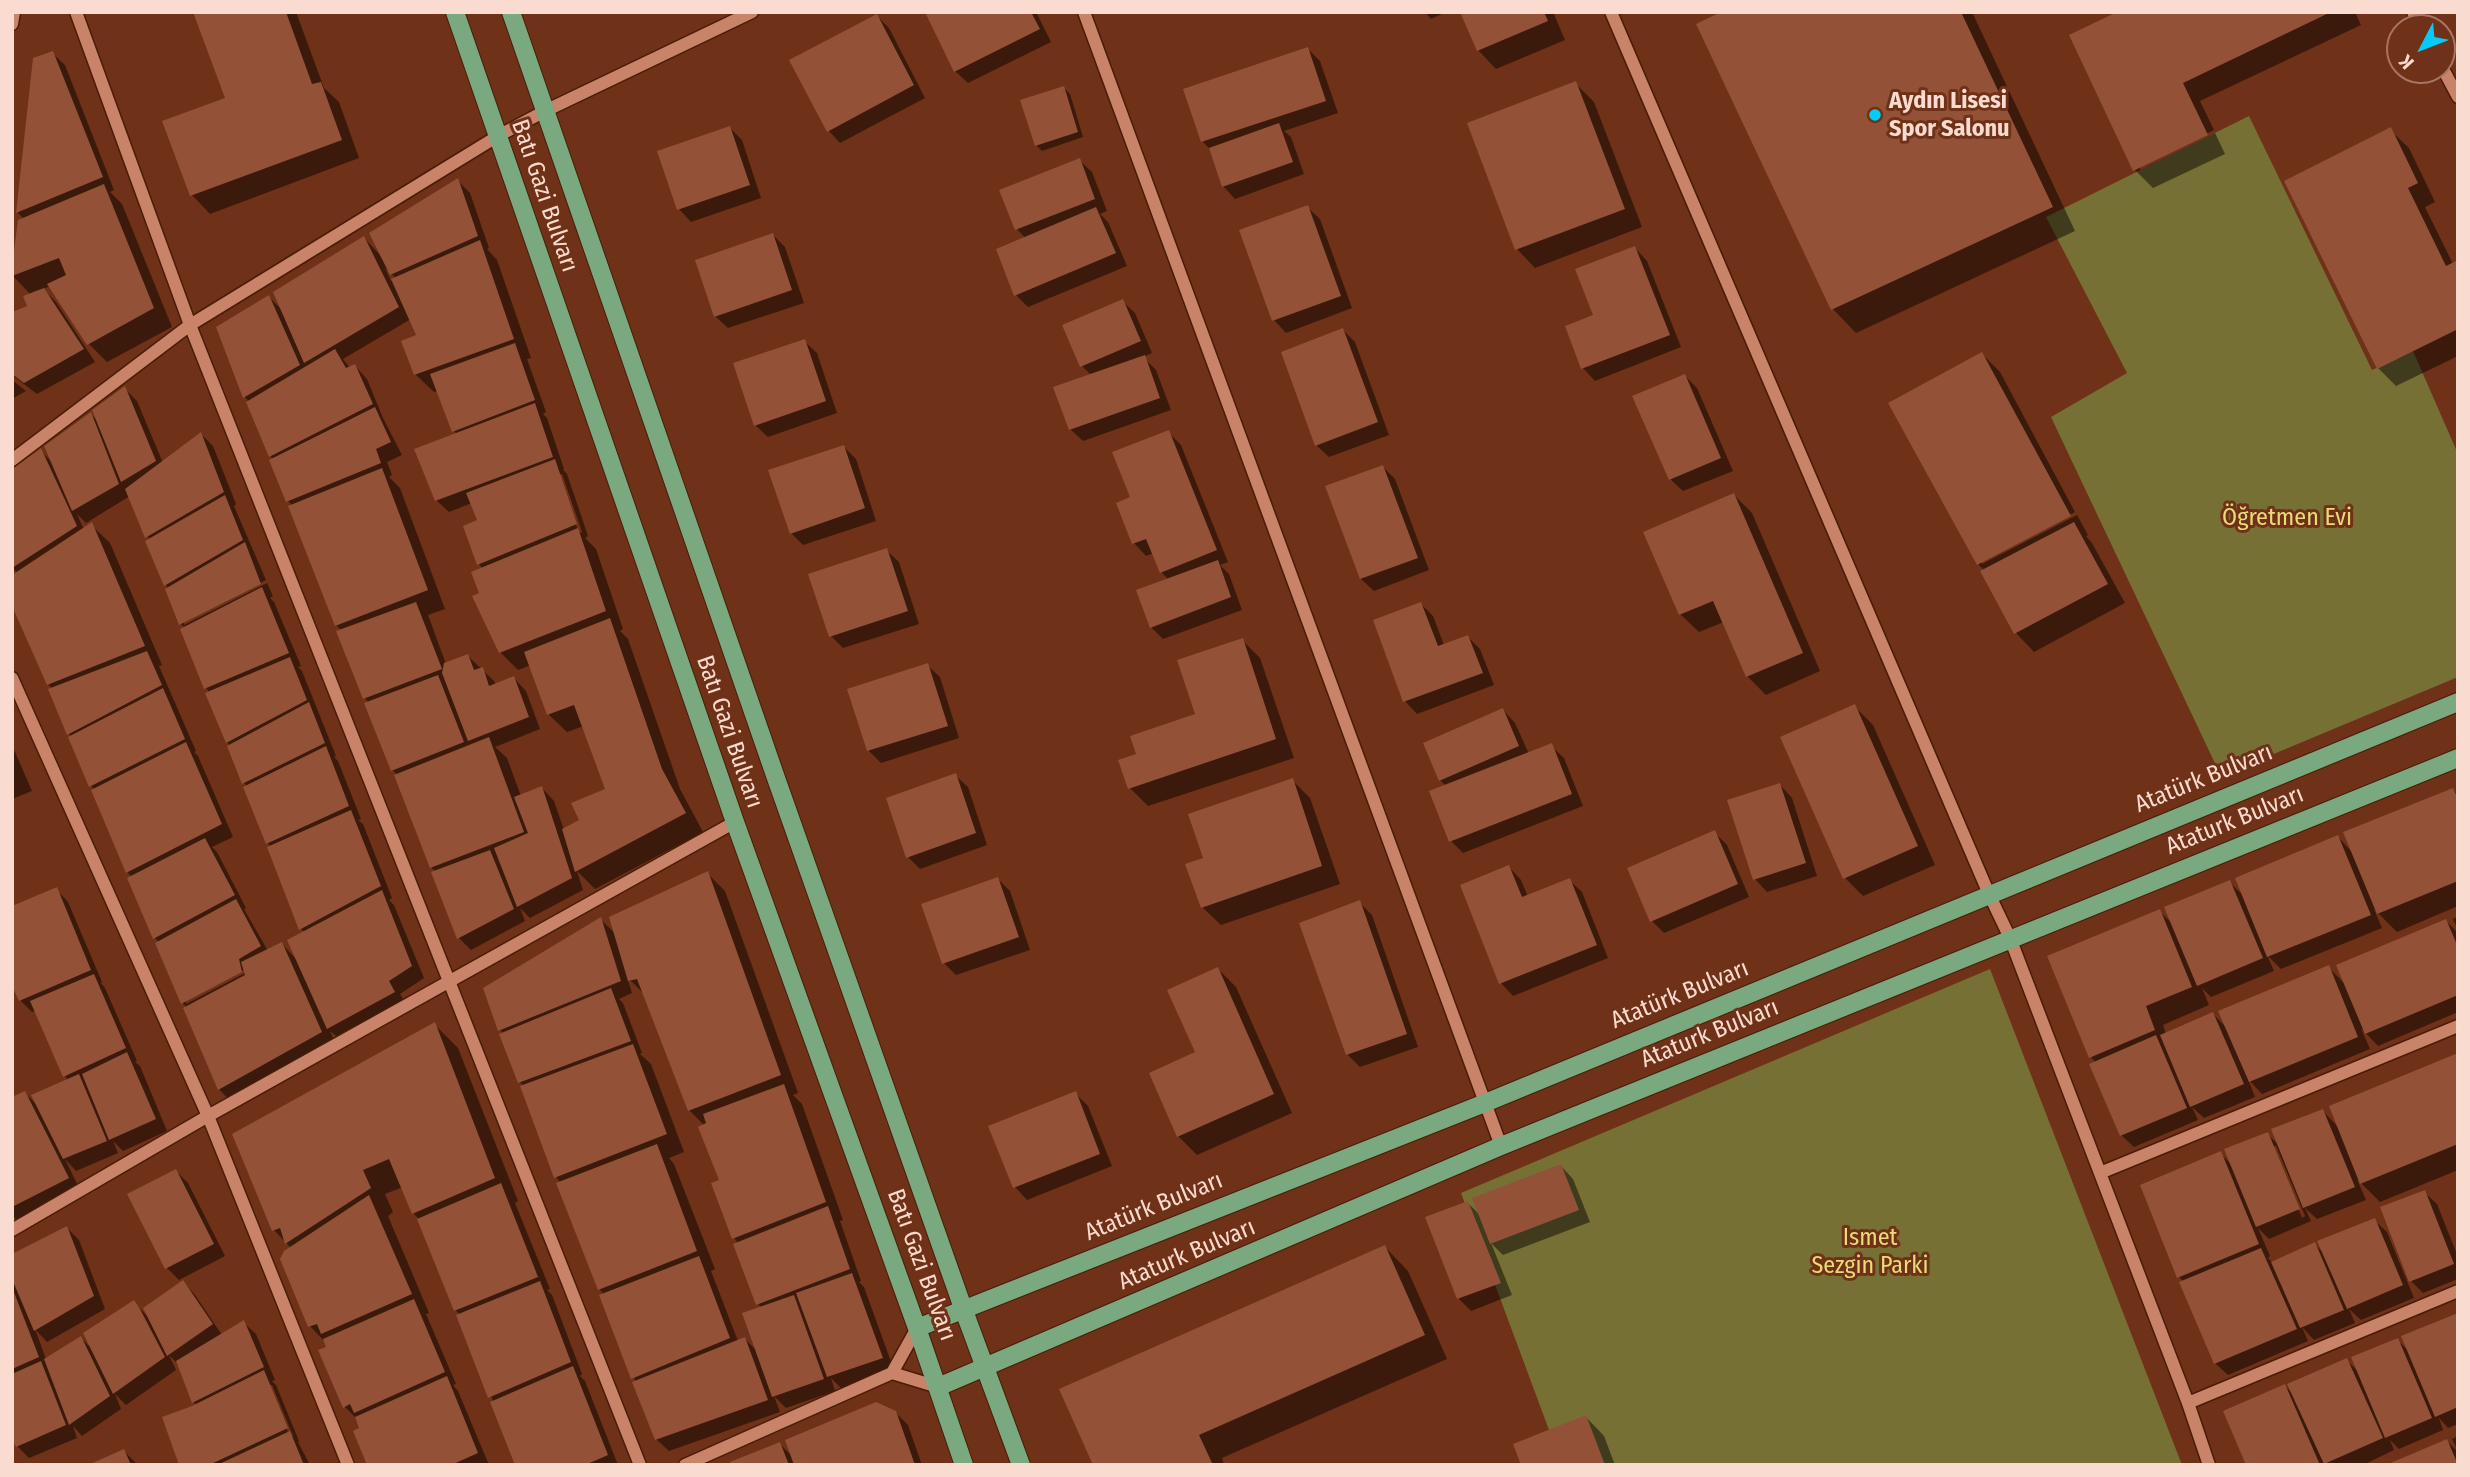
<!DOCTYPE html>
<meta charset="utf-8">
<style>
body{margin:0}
#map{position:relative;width:2470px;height:1477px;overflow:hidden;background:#6f3117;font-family:"Fira Sans Condensed",sans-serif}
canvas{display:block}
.frame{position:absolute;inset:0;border:14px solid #fadbcf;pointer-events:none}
.north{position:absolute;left:2386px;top:14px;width:70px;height:70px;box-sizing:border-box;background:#6f3117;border:2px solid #a77561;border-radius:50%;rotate:228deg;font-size:19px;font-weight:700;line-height:28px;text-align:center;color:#fadbcf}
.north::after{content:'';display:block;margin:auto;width:24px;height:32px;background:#05cbf9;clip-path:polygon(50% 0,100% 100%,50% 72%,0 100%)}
</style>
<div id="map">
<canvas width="2470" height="1477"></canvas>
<div class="frame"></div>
<div class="north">K</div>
</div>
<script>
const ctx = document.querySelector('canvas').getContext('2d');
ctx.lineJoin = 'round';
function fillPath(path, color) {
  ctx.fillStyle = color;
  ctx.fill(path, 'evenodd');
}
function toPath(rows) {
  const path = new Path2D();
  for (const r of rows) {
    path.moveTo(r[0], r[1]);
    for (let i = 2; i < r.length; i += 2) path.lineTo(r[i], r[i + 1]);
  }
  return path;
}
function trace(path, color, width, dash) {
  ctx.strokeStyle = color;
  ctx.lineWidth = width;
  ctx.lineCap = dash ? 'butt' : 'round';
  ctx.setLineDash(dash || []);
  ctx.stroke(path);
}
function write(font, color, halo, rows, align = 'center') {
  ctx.font = font + ' "Fira Sans Condensed",sans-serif';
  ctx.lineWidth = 6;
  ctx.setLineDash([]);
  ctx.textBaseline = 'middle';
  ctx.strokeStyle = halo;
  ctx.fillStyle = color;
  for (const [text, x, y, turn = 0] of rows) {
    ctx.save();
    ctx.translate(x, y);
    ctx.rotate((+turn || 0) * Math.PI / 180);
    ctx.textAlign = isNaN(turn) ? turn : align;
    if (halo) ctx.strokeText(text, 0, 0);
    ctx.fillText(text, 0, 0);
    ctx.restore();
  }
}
const green = toPath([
 [2249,116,2372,370,2413,351,2458,454,2458,677,2221,776,2051,417,2127,373,2046,217],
 [1990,969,2182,1465,1562,1465,1461,1193]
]);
const shadow = toPath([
 [192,12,296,12,324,88,339,102,359,158,210,214,192,195,228,99,197,18],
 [927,12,1036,12,1051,42,968,83,955,71],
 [1425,12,1446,12,1431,19],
 [1462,12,1553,12,1565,40,1496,69,1478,50],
 [1725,12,1972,12,2075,231,1856,333,1833,309,1698,25],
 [2121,12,2355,12,2361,25,2200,101,2214,130,2140,166,2140,170,2215,133,2225,154,2153,188,2135,170],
 [877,16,889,28,925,98,840,143,828,130],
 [1308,49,1320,61,1338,113,1284,131,1291,137,1304,174,1235,199,1223,186,1211,150,1203,142,1185,90],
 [52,53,65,65,114,190,110,192,122,204,172,327,107,362,89,344,50,286,43,289,56,302,95,362,37,394,12,375,12,314,29,307,31,295,13,276,19,221,24,219,18,213,35,59],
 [1575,83,1594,102,1642,227,1535,268,1517,249],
 [1064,88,1070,94,1083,137,1042,151,1036,145],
 [730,128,742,140,761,198,691,222,679,209],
 [2390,130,2409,148,2435,202,2425,207,2453,264,2458,265,2458,356,2396,386,2378,368],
 [1079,160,1092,172,1107,211,1100,214,1108,222,1127,266,1028,307,1016,295,1026,239,1017,229],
 [458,181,470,193,489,248,487,249,497,260,531,358,527,359,546,412,543,414,547,418,564,469,563,470,567,474,588,536,585,538,596,549,623,629,620,631,628,639,680,789,703,832,595,889,577,871,583,890,530,918,520,908,525,921,471,950,459,938,436,872,431,867,398,775,392,770,369,703,365,698,342,631,336,625,293,506,288,501,274,459,270,456,249,402,245,397,218,328,269,297,283,311,364,238,381,256],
 [385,268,396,278,391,281],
 [411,319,418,336,415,374,434,392,439,391,454,431,457,434,436,500,449,512,472,503,479,522,479,564,483,569,481,594,500,652,518,670,531,665,548,714,567,732,584,726,607,790,581,821,564,830,554,801,542,788,521,796,507,758,495,747,540,729,526,691,514,678,496,685,494,681,468,656,446,664,428,615,445,609,400,488,389,477,392,475,387,462,402,455,383,418,367,379,355,366,350,368,343,359],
 [558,474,562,474,582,532,579,533],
 [1307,207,1320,219,1352,308,1286,333,1274,320],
 [773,235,785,247,804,303,728,328,715,316],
 [1635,248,1647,261,1681,347,1595,381,1583,368,1567,327,1595,316],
 [1122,301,1135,313,1152,353,1143,357,1156,370,1171,410,1083,441,1070,429,1092,376,1082,366],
 [1343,330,1355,342,1389,435,1329,457,1316,445],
 [804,341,817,353,837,413,768,437,755,425],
 [1982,354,2000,372,2075,512,1982,560,1982,564,2077,515,2088,535,2086,536,2092,543,2125,603,2034,652,2016,633,1983,572,1985,571,1978,564],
 [1685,376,1697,388,1733,471,1683,491,1670,479],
 [12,380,26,391,12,399],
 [125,389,137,401,163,463,201,434,213,446,236,504,234,506,266,580,184,621,184,625,267,583,273,596,270,598,274,602,301,666,298,667,302,671,336,756,334,757,338,761,361,819,358,820,363,824,392,898,389,900,394,905,424,978,400,994,406,1004,341,1040,330,1031,339,1051,237,1108,219,1089,187,1008,183,1003,157,943,159,942,155,938,132,877,127,872,95,790,91,786,72,737,69,734,53,689,48,684,18,574,12,567,41,451,53,463,91,414,99,423],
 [130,496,150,541,181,624,185,628,182,630,206,688,210,693,227,742,230,746,244,783,248,787,267,843,272,847,301,929,305,933,298,961,282,944,268,951,244,909,246,908,217,852,212,847,233,837,198,756,194,752,196,751,159,666,162,665,110,543,91,525,84,530,77,514,86,523],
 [249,967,251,970,186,1004,186,1000],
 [1169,433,1181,445,1228,562,1220,565,1229,574,1242,610,1163,639,1151,627,1169,580,1161,572,1154,553,1146,556,1134,543,1132,498],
 [844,447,856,459,876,521,803,545,791,533],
 [1383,467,1395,479,1429,570,1374,591,1361,579,1327,487],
 [1734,495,1752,513,1820,671,1766,695,1747,676,1724,622,1699,632,1680,614],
 [886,550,899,562,919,624,843,648,831,636],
 [1421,604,1433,616,1444,645,1468,637,1480,649,1494,685,1417,714,1405,701,1375,621],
 [1242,640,1260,658,1294,758,1148,806,1130,788,1138,755,1197,715],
 [927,665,940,677,959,738,881,763,869,751,849,690],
 [1854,706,1873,725,1935,865,1863,896,1845,878],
 [1503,710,1515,723,1529,754,1551,746,1564,758,1583,806,1463,853,1451,841,1446,786,1440,780],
 [12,745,32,791,12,799],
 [955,775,968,787,987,845,920,869,908,857],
 [1292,780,1310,798,1340,884,1221,925,1202,907,1205,859],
 [1780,785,1792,798,1817,876,1767,892,1755,879],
 [2453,790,2458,795,2458,906,2397,932,2374,909,2382,928,2281,969,2267,955,2274,971,2211,997,2202,988,2209,1005,2163,1025,2166,1034,2213,1014,2227,1028,2328,967,2346,985,2446,921,2458,933,2458,1012,2378,1046,2361,1028,2370,1049,2262,1094,2248,1079,2255,1097,2204,1118,2192,1107,2198,1120,2134,1147,2121,1135,2096,1063,2091,1057,2159,911,2174,925,2229,882,2244,896,2338,837,2353,853],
 [1714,832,1727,845,1749,897,1664,933,1652,921],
 [1509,867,1521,880,1528,897,1569,880,1582,892,1608,958,1513,996,1501,983],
 [707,873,725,891,798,1093,793,1095,802,1104,843,1220,840,1221,861,1281,859,1282,864,1287,894,1370,841,1388,831,1378,835,1391,786,1408,774,1396,780,1412,669,1451,656,1439,605,1295,599,1289,561,1183,556,1177,524,1087,520,1082,504,1034,500,1030,600,919,616,934],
 [627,977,645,995,689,1110,705,1126,721,1181,713,1184,734,1238,739,1244,758,1304,762,1308,758,1352,745,1339,738,1341,711,1271,715,1269,674,1164,669,1158,684,1152,651,1064,640,1054,642,1053,623,1003,619,999,632,993],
 [998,879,1010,891,1030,950,956,975,944,963],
 [56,889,68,902,102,982,101,983,105,988,137,1061,135,1062,140,1066,167,1131,123,1151,113,1141,118,1153,76,1171,65,1159,80,1190,19,1222,12,1215,12,1099,25,1093,38,1106,69,1081,65,1076,36,1011,32,1012,20,1000],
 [1359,902,1372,915,1418,1047,1360,1067,1348,1055,1301,924],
 [2458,917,2458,930,2453,919],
 [1218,969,1236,987,1292,1113,1197,1155,1178,1136],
 [434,1024,458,1048,518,1201,515,1203,550,1289,547,1290,552,1295,582,1374,580,1376,585,1381,618,1465,517,1465,461,1315,455,1310,419,1219,413,1213,403,1187,385,1194,393,1212,388,1216,429,1313,426,1314,456,1384,453,1385,458,1391,489,1465,369,1465,361,1429,357,1419,345,1407,326,1343,310,1326,291,1248,274,1230,234,1135],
 [2458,1054,2458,1170,2380,1202,2357,1179,2366,1200,2317,1219,2305,1208,2311,1221,2269,1239,2258,1228,2270,1256,2268,1258,2273,1263,2314,1244,2325,1254,2374,1220,2387,1232,2414,1298,2361,1320,2349,1309,2355,1323,2314,1340,2302,1327,2308,1341,2228,1375,2215,1363,2184,1282,2179,1277,2220,1153,2233,1166,2267,1134,2280,1146,2323,1111,2339,1128],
 [2272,1146,2276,1146,2305,1216,2302,1218],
 [1075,1093,1088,1106,1112,1166,1027,1200,1015,1187,991,1127],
 [1561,1166,1573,1179,1590,1222,1503,1255,1491,1243,1512,1295,1471,1311,1458,1298,1468,1203,1480,1215],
 [176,1171,188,1183,225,1256,179,1280,167,1268],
 [2424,1192,2437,1204,2458,1257,2458,1279,2423,1293,2411,1281],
 [67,1228,79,1240,105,1309,47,1342,35,1329,46,1359,81,1338,92,1349,134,1302,149,1318,183,1282,195,1295,222,1335,243,1322,256,1334,275,1380,272,1381,276,1385,299,1441,298,1442,310,1465,181,1465,197,1405,193,1402,180,1366,169,1355,176,1370,126,1405,115,1394,121,1409,82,1436,73,1426,77,1438,29,1458,17,1446,12,1435,12,1256],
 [268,1385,272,1385,293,1436,290,1437],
 [1385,1247,1408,1271,1447,1359,1222,1458,1224,1465,1095,1465],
 [2458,1314,2458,1424,2448,1428,2439,1418,2443,1430,2399,1449,2390,1440,2394,1450,2363,1465,2327,1465,2325,1463,2326,1465,2248,1465,2285,1386,2294,1395,2346,1360,2360,1373,2397,1340,2410,1352],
 [895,1412,908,1425,922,1465,733,1465,780,1444,793,1457],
 [1586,1417,1604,1436,1615,1465,1523,1465],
 [2458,1436,2458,1451,2452,1439],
 [2447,1441,2458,1452,2458,1465],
 [124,1451,138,1465,93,1465]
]);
const building = toPath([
 [193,12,286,12,312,84,321,82,342,140,190,196,162,121,225,98],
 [925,12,1031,12,1040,29,954,72],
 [1460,12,1544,12,1548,21,1477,51],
 [1721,12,1961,12,2053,207,1831,310,1696,24],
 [2117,12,2331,12,2183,83,2208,135,2133,171,2069,35],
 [877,14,914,85,827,132,789,60],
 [1308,47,1326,101,1201,142,1183,89],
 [53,51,103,177,16,213,33,58],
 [1576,81,1625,209,1515,250,1467,123],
 [1064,86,1078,132,1035,146,1020,100],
 [1279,123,1293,162,1222,187,1209,148],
 [730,126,750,185,677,210,657,151],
 [2391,127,2418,183,2408,188,2446,266,2456,261,2458,264,2458,329,2377,369,2284,181],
 [1080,158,1095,199,1015,230,999,190],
 [458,178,478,236,390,275,369,233],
 [104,184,154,308,87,345,47,284,66,275,59,258,12,276,12,266,18,220],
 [1308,205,1341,296,1272,321,1239,230],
 [1096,207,1116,253,1014,296,996,249],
 [773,233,792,290,714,317,695,260],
 [364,236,399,307,304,363,273,292],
 [480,240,514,339,414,375,401,341,416,335,391,279],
 [1635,246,1670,335,1581,369,1565,326,1593,315,1575,269],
 [44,288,84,349,24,383,12,374,12,312,27,306,23,296],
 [269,295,300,365,243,398,216,327],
 [1123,299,1141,341,1080,367,1062,325],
 [1343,328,1378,422,1315,446,1281,352],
 [805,339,826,401,754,426,733,363],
 [515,343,535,400,452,432,430,374],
 [335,349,346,368,355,364,373,404,269,457,246,402],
 [1982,352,2071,516,1977,565,1888,403],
 [1145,355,1160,398,1069,430,1053,387],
 [1685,374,1721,458,1669,480,1632,396],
 [125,386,156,461,121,482,92,410],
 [535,403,553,457,435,501,414,449],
 [375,407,391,442,376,449,381,463,286,502,269,460],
 [91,412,119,484,72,511,44,446],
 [1169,430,1217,550,1160,573,1146,539,1132,544,1116,503,1130,497,1112,452],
 [201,432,224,492,145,538,125,489],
 [844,445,865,508,790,534,768,470],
 [41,448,77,526,12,568,12,469],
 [555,459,577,524,477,565,463,526,477,520,466,493],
 [1383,465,1418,558,1360,579,1325,486],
 [382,468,428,590,335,626,288,506],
 [1734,493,1803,653,1746,677,1713,601,1679,615,1643,532],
 [225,495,243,540,164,586,145,541],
 [92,522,145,646,47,685,12,606,12,575],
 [2074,522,2108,584,2014,634,1980,571],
 [578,528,606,611,499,653,472,596,479,593,471,572],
 [245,542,261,584,179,625,165,589],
 [887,548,908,611,829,637,808,574],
 [1218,560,1231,597,1150,628,1136,590],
 [262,587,289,653,204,689,180,629],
 [416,602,442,669,363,699,336,631],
 [1421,602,1438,646,1468,635,1483,673,1403,702,1373,620],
 [610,618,662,769,686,813,575,872,562,829,579,820,571,803,605,789,574,705,547,715,524,652],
 [1243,638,1276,739,1128,789,1118,760,1136,754,1130,736,1195,714,1177,660],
 [147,651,162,685,67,735,48,689],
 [468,654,474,670,483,667,489,686,514,676,529,717,468,741,442,673,444,663],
 [290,657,307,700,226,743,205,693],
 [928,663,948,726,867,751,847,689],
 [438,675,464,742,391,771,364,703],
 [163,688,185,739,89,787,68,737],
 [309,702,325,743,242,784,227,746],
 [1855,704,1918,846,1843,879,1780,737],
 [1503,708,1519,746,1439,781,1423,743],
 [489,737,524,832,430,868,394,775],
 [186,742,222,824,126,873,91,790],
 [1552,743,1572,794,1449,842,1429,791],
 [326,746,349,806,266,844,243,787],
 [956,773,976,833,906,858,886,798],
 [1293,778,1322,866,1201,908,1185,864,1203,858,1188,814],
 [1780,783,1806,863,1753,880,1727,800],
 [542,786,572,878,517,907,494,848,528,833,514,797],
 [2453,788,2458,799,2458,881,2377,914,2343,832],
 [351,810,381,886,299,930,267,847],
 [1715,830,1738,884,1650,922,1627,868],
 [2338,835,2371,915,2267,957,2235,878],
 [205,838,235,895,153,939,127,878],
 [490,850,514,909,457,939,431,872],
 [1509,865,1522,897,1570,878,1597,945,1499,984,1460,885],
 [708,871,781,1075,688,1111,637,979,628,981,609,917],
 [998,877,1019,937,942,964,921,904],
 [2230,880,2263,958,2197,986,2164,907],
 [57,887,91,970,19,1001,12,986,12,906],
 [382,890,412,966,389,981,395,992,327,1029,287,940],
 [236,899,261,946,239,959,242,972,181,1004,155,943],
 [1360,900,1407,1034,1346,1055,1299,923],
 [2160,909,2192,987,2146,1006,2155,1030,2089,1058,2047,956],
 [601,917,621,981,498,1031,483,988],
 [2446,919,2458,947,2458,995,2365,1034,2336,965],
 [282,942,322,1032,218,1090,183,1008,245,975,241,962],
 [2329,965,2358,1037,2249,1082,2218,1011],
 [1218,967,1274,1094,1177,1137,1149,1073,1195,1052,1167,990],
 [94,974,126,1048,63,1077,30,1001],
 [611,988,631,1041,518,1083,499,1034],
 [2213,1012,2244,1084,2190,1107,2160,1035],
 [435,1022,495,1178,412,1214,389,1159,363,1170,371,1188,285,1244,280,1228,272,1231,232,1134],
 [2156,1035,2187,1108,2120,1136,2089,1064],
 [633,1044,667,1134,554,1178,520,1086],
 [127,1052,156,1119,109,1140,82,1074],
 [2458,1053,2458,1144,2360,1184,2329,1106],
 [79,1074,107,1141,63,1159,31,1095],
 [784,1084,826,1202,732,1239,711,1183,719,1180,698,1127,706,1123,703,1114],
 [25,1091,69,1178,12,1207,12,1097],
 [1076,1091,1100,1154,1013,1188,988,1126],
 [2323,1109,2355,1187,2303,1208,2271,1129],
 [2268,1132,2300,1209,2256,1227,2224,1149],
 [657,1144,697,1251,598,1290,556,1183],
 [2221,1151,2259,1244,2177,1278,2140,1185],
 [1561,1164,1579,1210,1490,1244,1472,1198],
 [176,1169,214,1244,165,1269,127,1194],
 [501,1183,538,1277,454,1311,417,1219],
 [2425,1190,2454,1264,2409,1282,2380,1207],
 [369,1195,412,1294,321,1334,317,1324,308,1327,280,1259,284,1251],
 [1468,1201,1501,1283,1457,1299,1425,1217],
 [828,1206,850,1269,756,1305,733,1244],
 [2375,1218,2403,1285,2347,1309,2317,1241],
 [67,1226,94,1296,34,1331,12,1279,12,1254],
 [2315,1242,2344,1310,2300,1328,2271,1262],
 [1385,1245,1425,1335,1199,1435,1213,1465,1093,1465,1059,1389],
 [2261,1248,2297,1329,2214,1364,2179,1282],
 [699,1256,730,1338,631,1379,599,1295],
 [852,1273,883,1358,827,1377,796,1293],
 [183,1280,213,1324,167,1356,143,1308],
 [540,1281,571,1362,488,1398,456,1315],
 [12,1287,39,1357,12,1369],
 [794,1295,824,1379,772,1397,742,1313],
 [414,1299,445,1372,354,1413,350,1404,343,1408,318,1350,326,1347,323,1339],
 [134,1300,140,1309,165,1357,113,1394,83,1333],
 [2458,1313,2458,1407,2435,1417,2401,1336],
 [244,1320,264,1367,192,1403,176,1361],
 [81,1336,110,1396,69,1425,44,1359],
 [745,1337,768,1400,655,1440,632,1382],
 [2398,1338,2432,1418,2385,1438,2351,1357],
 [2347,1358,2383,1438,2324,1464,2287,1384],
 [41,1361,66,1425,16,1447,12,1439,12,1374],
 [573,1366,608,1455,585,1465,515,1465,490,1402],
 [264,1370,288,1428,209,1465,179,1465,162,1417,192,1406],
 [447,1376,478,1453,451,1465,367,1465,353,1431,359,1428,355,1417],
 [2285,1384,2320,1465,2246,1465,2223,1411],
 [876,1402,896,1411,915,1465,794,1465,785,1440],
 [1586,1415,1605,1465,1521,1465,1513,1444],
 [290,1431,304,1465,217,1465],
 [2447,1439,2458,1465,2386,1465],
 [780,1442,789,1465,731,1465,730,1462],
 [124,1449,131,1465,88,1465]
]);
const minor = toPath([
 [76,12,190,325,640,1465],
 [1084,12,1501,1146],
 [1611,12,1989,894,2010,938,2188,1403,2209,1465],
 [2413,12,2421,28],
 [12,24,14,12],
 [2442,67,2458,97],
 [12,460,190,325,498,136,545,111,752,12],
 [12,678,208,1116,348,1465],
 [2100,1173,2458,1026],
 [12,1230,208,1116,735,822],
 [892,1373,938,1387],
 [2188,1403,2458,1291],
 [685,1465,892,1373,917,1328]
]);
const major = toPath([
 [455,12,735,822,917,1328,964,1465],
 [511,12,776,778,963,1308,1021,1465],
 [917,1328,1485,1103,2458,702],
 [938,1387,1501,1146,2458,758]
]);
const markers = [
 [1875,115,7,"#05cbf9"]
];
const poiNames = [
 ["Aydın Lisesi",1889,101],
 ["Spor Salonu",1889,129]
];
const streetNames = [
 ["Batı Gazi Bulvarı",544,196,71],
 ["Batı Gazi Bulvarı",729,732,71],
 ["Atatürk Bulvarı",2204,779,-22],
 ["Ataturk Bulvarı",2235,821,-22],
 ["Atatürk Bulvarı",1680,995,-22],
 ["Ataturk Bulvarı",1710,1034,-22],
 ["Atatürk Bulvarı",1154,1207,-22],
 ["Ataturk Bulvarı",1187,1255,-23],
 ["Batı Gazi Bulvarı",921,1265,70]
];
const parkNames = [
 ["Öğretmen Evi",2287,518],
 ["Ismet",1870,1238],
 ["Sezgin Parki",1870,1266]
];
fillPath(green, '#777035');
fillPath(shadow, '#0007');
fillPath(building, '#935238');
trace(minor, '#4a1c08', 15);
trace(major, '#4a1c08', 20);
trace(minor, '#c98368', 12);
trace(major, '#7aa87f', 18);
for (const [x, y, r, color] of markers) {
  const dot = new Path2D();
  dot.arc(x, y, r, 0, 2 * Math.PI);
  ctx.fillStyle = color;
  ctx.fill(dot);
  trace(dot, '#6f3117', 2.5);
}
write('bold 24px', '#fadbcf', '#6f3117', poiNames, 'left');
write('24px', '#fadbcf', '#6f3117', streetNames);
write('24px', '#e8db78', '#6f3117', parkNames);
</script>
